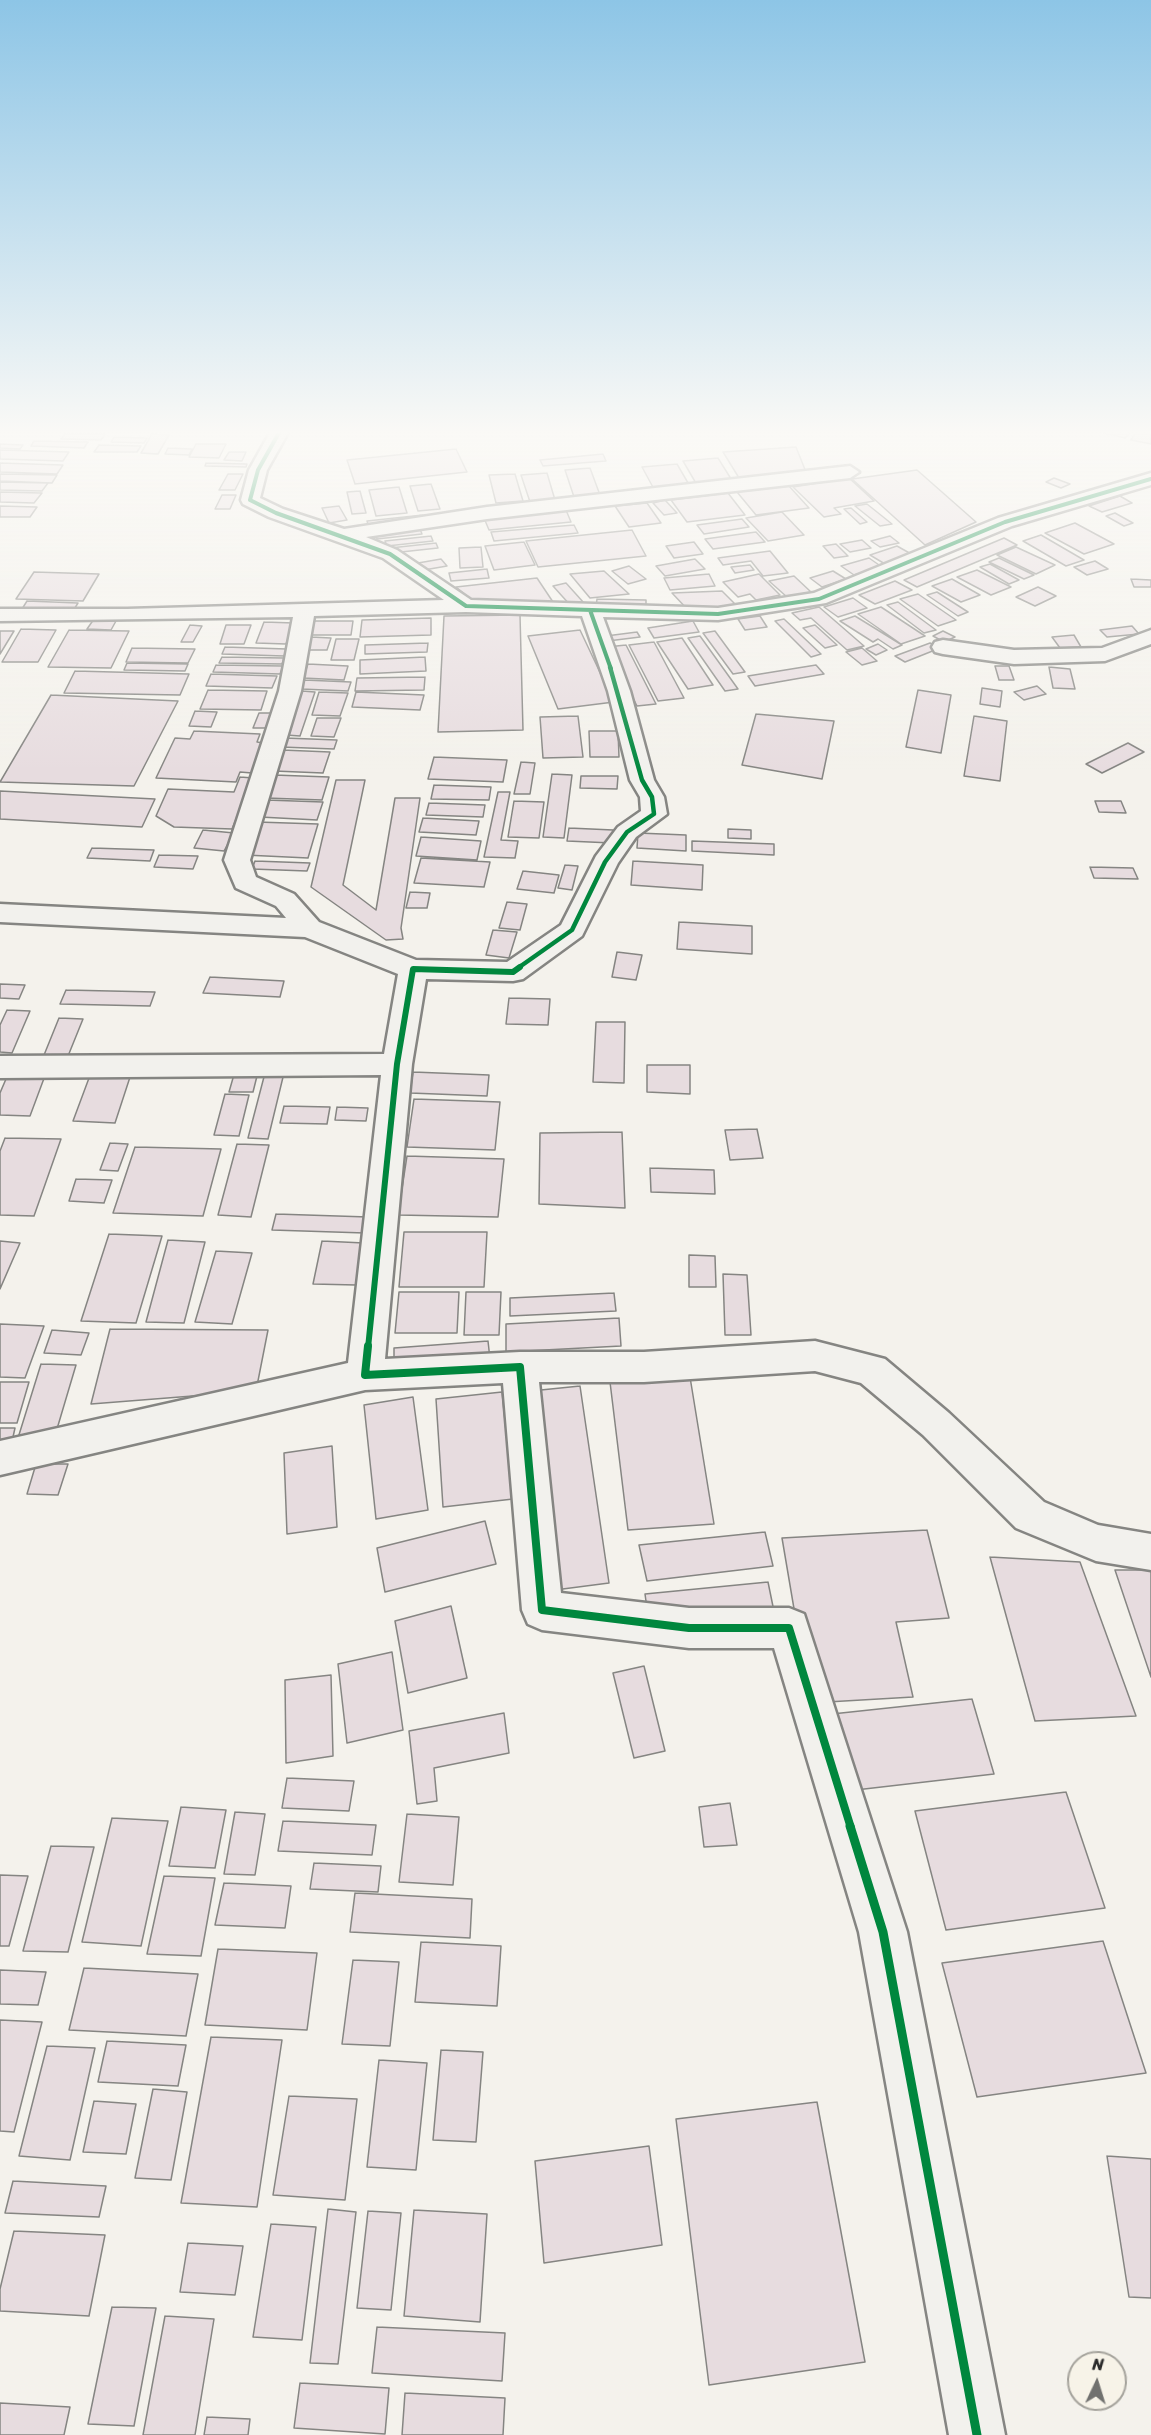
<!DOCTYPE html>
<style>
body{margin:0}
#map{position:relative;width:1151px;height:2435px;overflow:hidden;background:#f4f2ec;font-family:Sriracha,sans-serif}
canvas{display:block}
.north{position:absolute;left:1067px;top:2351px;width:60px;height:60px;box-sizing:border-box;background:#f7f3e8;border:2px solid #a5a39c;border-radius:50%;rotate:4deg;font-size:16px;font-weight:700;line-height:24px;text-align:center;color:#2b2b2b}
.north::after{content:'';display:block;margin:auto;width:21px;height:27px;background:#71716f;clip-path:polygon(50% 0,100% 100%,50% 72%,0 100%)}
</style>
<div id="map">
<canvas width="1151" height="2435"></canvas>
<div class="north">N</div>
</div>
<script>
const ctx = document.querySelector('canvas').getContext('2d');
ctx.lineJoin = 'round';
function fillPath(path, color) {
  ctx.fillStyle = color;
  ctx.fill(path, 'evenodd');
}
function toPath(rows) {
  const path = new Path2D();
  for (const r of rows) {
    path.moveTo(r[0], r[1]);
    for (let i = 2; i < r.length; i += 2) path.lineTo(r[i], r[i + 1]);
  }
  return path;
}
function trace(path, color, width, dash) {
  ctx.strokeStyle = color;
  ctx.lineWidth = width;
  ctx.lineCap = dash ? 'butt' : 'round';
  ctx.setLineDash(dash || []);
  ctx.stroke(path);
}
const building = toPath([
 [1096,431,1132,431,1125,438,1096,431],
 [1137,431,1151,431,1151,444,1131,440,1137,431],
 [65,434,105,434,101,440,61,439,65,434],
 [152,434,169,435,158,454,141,453,152,434],
 [114,437,147,438,144,443,111,442,114,437],
 [34,441,88,442,84,448,31,446,34,441],
 [0,444,23,445,20,449,0,448,0,444],
 [196,444,226,444,219,458,189,457,196,444],
 [99,445,141,446,137,452,94,452,99,445],
 [796,447,806,472,739,478,723,452,796,447],
 [168,448,192,449,189,455,165,454,168,448],
 [456,449,467,472,355,484,347,460,456,449],
 [0,450,69,452,63,461,0,459,0,450],
 [229,452,246,452,242,461,224,460,229,452],
 [603,454,606,461,543,466,540,460,603,454],
 [718,458,733,482,697,485,683,461,718,458],
 [0,463,63,465,57,474,0,472,0,463],
 [206,463,247,464,246,467,205,466,206,463],
 [677,464,691,488,655,491,642,467,677,464],
 [590,468,600,495,574,497,565,470,590,468],
 [917,470,976,522,925,545,852,479,917,470],
 [547,473,555,500,530,502,521,475,547,473],
 [0,474,57,475,52,483,0,481,0,474],
 [228,474,243,474,235,490,219,490,228,474],
 [515,474,523,501,496,503,489,475,515,474],
 [849,478,874,501,834,508,841,514,824,517,793,487,849,478],
 [1054,478,1070,484,1061,488,1046,482,1054,478],
 [0,482,48,483,42,491,0,490,0,482],
 [431,484,440,509,418,511,410,486,431,484],
 [789,486,809,508,756,515,737,492,789,486],
 [399,487,407,513,376,516,369,490,399,487],
 [360,491,366,513,352,514,347,492,360,491],
 [0,492,42,493,34,503,0,502,0,492],
 [728,493,745,515,687,522,671,500,728,493],
 [222,495,236,495,230,509,215,509,222,495],
 [1120,496,1132,503,1102,512,1089,506,1120,496],
 [665,500,677,513,664,515,653,503,665,500],
 [647,503,661,523,629,527,615,506,647,503],
 [867,504,892,524,880,526,855,506,867,504],
 [0,506,37,507,30,517,0,517,0,506],
 [339,506,347,520,329,523,322,508,339,506],
 [851,508,867,522,860,524,844,509,851,508],
 [566,510,571,522,489,530,484,518,566,510],
 [782,512,804,535,768,541,746,518,782,512],
 [1115,513,1133,523,1124,526,1106,516,1115,513],
 [423,515,424,519,368,524,367,521,423,515],
 [742,519,749,527,704,534,697,525,742,519],
 [1075,523,1114,544,1084,554,1045,533,1075,523],
 [574,525,578,533,494,541,491,532,574,525],
 [420,529,422,534,377,539,375,533,420,529],
 [632,530,646,556,538,567,526,541,632,530],
 [756,532,765,542,713,549,705,539,756,532],
 [1041,535,1084,560,1066,566,1023,541,1041,535],
 [431,536,433,541,387,546,385,541,431,536],
 [890,536,899,543,880,547,871,541,890,536],
 [1004,538,1017,545,917,587,904,580,1004,538],
 [862,540,871,548,850,552,840,544,862,540],
 [524,542,535,565,494,570,485,546,524,542],
 [694,542,703,554,674,558,666,546,694,542],
 [436,543,438,548,392,553,390,548,436,543],
 [836,544,848,556,834,558,823,546,836,544],
 [897,546,913,555,885,564,870,555,897,546],
 [481,547,483,567,460,568,459,548,481,547],
 [1016,547,1055,565,1036,574,997,555,1016,547],
 [770,551,788,573,763,576,751,561,723,565,718,558,770,551],
 [869,558,882,567,854,575,841,566,869,558],
 [999,558,1034,575,1024,579,989,562,999,558],
 [441,559,447,566,424,570,418,563,441,559],
 [695,559,705,569,665,576,656,566,695,559],
 [1095,561,1108,569,1087,575,1074,567,1095,561],
 [990,564,1019,580,1009,584,980,567,990,564],
 [750,565,754,570,735,573,731,567,750,565],
 [629,566,646,579,628,584,612,571,629,566],
 [487,569,489,578,451,581,449,573,487,569],
 [977,570,1011,587,991,595,957,577,977,570],
 [604,571,629,594,590,598,570,574,604,571],
 [833,571,846,579,822,587,810,578,833,571],
 [34,572,99,574,83,601,16,599,34,572],
 [709,574,715,586,670,590,664,578,709,574],
 [759,574,780,595,756,600,750,594,738,597,723,582,759,574],
 [794,576,811,592,787,597,769,581,794,576],
 [537,578,555,605,473,601,456,587,537,578],
 [952,579,980,595,961,602,932,586,952,579],
 [1131,579,1151,580,1151,587,1134,587,1131,579],
 [895,581,912,590,875,604,859,595,895,581],
 [566,583,584,603,571,606,553,586,566,583],
 [1038,587,1056,596,1035,606,1016,597,1038,587],
 [722,591,739,608,689,611,672,593,722,591],
 [937,592,968,612,958,616,927,595,937,592],
 [918,594,956,620,938,626,900,599,918,594],
 [853,598,867,608,838,617,824,607,853,598],
 [597,599,646,600,646,608,596,607,597,599],
 [27,601,78,603,73,611,22,609,27,601],
 [898,602,936,630,924,633,887,605,898,602],
 [819,607,864,646,847,650,811,618,800,620,792,613,819,607],
 [881,607,925,636,901,644,858,614,881,607],
 [520,615,523,730,438,732,444,616,520,615],
 [760,616,767,627,745,630,738,619,760,616],
 [855,616,902,645,893,649,878,639,873,642,840,621,855,616],
 [431,618,431,635,360,637,362,620,431,618],
 [94,619,116,621,111,630,87,629,94,619],
 [784,619,821,654,811,657,775,621,784,619],
 [313,621,353,621,351,635,310,635,313,621],
 [693,621,699,632,654,638,648,628,693,621],
 [264,622,294,623,286,644,256,643,264,622],
 [190,625,202,626,193,642,181,642,190,625],
 [226,625,251,625,244,644,220,644,226,625],
 [815,625,837,645,825,648,803,628,815,625],
 [1132,626,1139,634,1107,637,1100,630,1132,626],
 [21,629,56,630,38,662,2,662,21,629],
 [69,630,129,631,111,668,48,667,69,630],
 [580,630,614,702,558,709,528,636,580,630],
 [0,631,14,631,0,654,0,631],
 [715,631,745,672,733,674,703,633,715,631],
 [943,631,955,637,944,642,933,636,943,631],
 [637,632,640,637,608,641,606,636,637,632],
 [1074,635,1081,647,1060,648,1052,637,1074,635],
 [700,636,738,689,725,691,688,638,700,636],
 [311,637,331,638,327,650,307,650,311,637],
 [682,638,713,685,688,689,657,642,682,638],
 [336,639,359,639,354,660,331,660,336,639],
 [654,642,684,698,658,701,629,645,654,642],
 [428,643,427,652,365,654,365,645,428,643],
 [930,643,940,648,905,662,895,656,930,643],
 [878,644,887,650,876,655,866,649,878,644],
 [626,645,656,704,637,706,607,647,626,645],
 [225,647,287,649,284,656,222,654,225,647],
 [132,648,195,649,188,663,126,662,132,648],
 [862,648,877,661,862,665,846,652,862,648],
 [222,657,284,658,282,664,219,663,222,657],
 [425,657,426,671,360,674,360,660,425,657],
 [127,663,188,664,185,671,124,670,127,663],
 [308,664,348,666,344,680,303,678,308,664],
 [216,665,283,666,280,674,213,672,216,665],
 [816,665,824,674,755,686,748,676,816,665],
 [995,666,1009,666,1014,680,999,680,995,666],
 [1049,667,1070,669,1075,689,1053,688,1049,667],
 [75,671,189,674,180,695,64,693,75,671],
 [211,674,277,676,272,688,206,686,211,674],
 [425,677,424,690,355,691,357,678,425,677],
 [304,680,351,682,348,691,301,689,304,680],
 [1037,686,1046,694,1024,700,1014,692,1037,686],
 [982,688,1002,691,1000,707,980,704,982,688],
 [208,690,267,691,261,710,200,709,208,690],
 [918,690,951,695,941,753,906,747,918,690],
 [302,691,315,692,300,736,286,735,302,691],
 [319,692,348,693,340,716,312,715,319,692],
 [356,692,424,695,420,710,352,707,356,692],
 [51,695,178,701,134,786,0,782,51,695],
 [195,711,217,712,211,727,189,726,195,711],
 [259,713,274,713,269,728,253,728,259,713],
 [756,714,834,721,822,779,742,765,756,714],
 [578,716,583,757,543,758,540,717,578,716],
 [974,716,1007,721,1000,781,964,776,974,716],
 [317,718,341,718,334,737,311,736,317,718],
 [194,731,260,734,257,742,264,743,252,773,240,772,236,782,156,778,175,738,190,739,194,731],
 [589,731,618,731,619,757,590,757,589,731],
 [285,738,337,740,334,749,281,747,285,738],
 [1128,743,1144,752,1102,773,1086,764,1128,743],
 [282,750,330,752,323,773,274,771,282,750],
 [434,757,507,760,503,782,428,779,434,757],
 [521,762,535,763,530,794,514,794,521,762],
 [552,774,572,775,564,838,543,837,552,774],
 [274,775,329,777,322,800,266,798,274,775],
 [581,776,618,776,617,789,580,788,581,776],
 [240,777,253,778,232,829,174,827,156,816,168,789,234,792,240,777],
 [336,780,365,780,343,885,376,910,395,798,420,798,401,928,403,939,386,940,311,887,336,780],
 [434,785,491,787,489,800,431,799,434,785],
 [0,791,155,799,142,827,0,819,0,791],
 [498,792,510,792,501,840,518,841,515,858,484,857,498,792],
 [266,800,323,802,317,820,260,817,266,800],
 [514,801,544,802,539,838,508,837,514,801],
 [1095,801,1121,801,1126,813,1099,812,1095,801],
 [429,803,485,805,483,817,426,815,429,803],
 [423,818,479,821,476,835,419,832,423,818],
 [257,822,318,824,308,858,245,855,257,822],
 [569,828,613,830,612,843,567,841,569,828],
 [728,829,751,830,751,839,728,838,728,829],
 [203,830,234,833,224,851,194,848,203,830],
 [638,833,686,835,686,851,637,848,638,833],
 [421,837,481,841,477,860,416,856,421,837],
 [692,841,774,844,774,855,692,851,692,841],
 [92,848,154,850,150,861,87,858,92,848],
 [159,855,198,856,193,869,154,867,159,855],
 [421,858,490,862,484,887,414,883,421,858],
 [255,861,310,863,307,871,252,869,255,861],
 [633,861,703,865,702,890,631,885,633,861],
 [565,865,578,866,572,890,558,888,565,865],
 [1090,867,1133,868,1138,879,1094,878,1090,867],
 [523,871,559,875,554,893,517,889,523,871],
 [410,892,430,893,427,908,406,908,410,892],
 [507,902,527,904,520,930,499,928,507,902],
 [679,922,752,926,752,954,677,949,679,922],
 [493,930,517,932,509,958,486,955,493,930],
 [617,952,642,955,636,980,612,977,617,952],
 [210,977,284,981,280,997,203,993,210,977],
 [0,984,25,985,19,999,0,998,0,984],
 [66,990,155,992,150,1006,60,1004,66,990],
 [509,998,550,999,548,1025,506,1024,509,998],
 [7,1010,30,1011,12,1053,0,1052,0,1025,7,1010],
 [59,1018,83,1019,66,1061,42,1060,59,1018],
 [596,1022,625,1022,624,1083,593,1082,596,1022],
 [647,1065,690,1065,690,1094,647,1092,647,1065],
 [92,1070,132,1071,115,1123,73,1121,92,1070],
 [235,1071,258,1072,253,1092,229,1092,235,1071],
 [9,1072,46,1073,30,1116,0,1115,0,1093,9,1072],
 [413,1072,489,1075,487,1096,410,1093,413,1072],
 [265,1073,284,1073,268,1139,248,1138,265,1073],
 [225,1094,249,1095,239,1136,214,1135,225,1094],
 [414,1099,500,1102,495,1150,407,1147,414,1099],
 [284,1106,330,1107,327,1124,280,1123,284,1106],
 [337,1107,368,1108,366,1121,335,1120,337,1107],
 [757,1129,763,1158,730,1160,725,1130,757,1129],
 [622,1132,625,1208,539,1204,540,1133,622,1132],
 [5,1138,61,1139,34,1216,0,1215,0,1151,5,1138],
 [110,1143,128,1144,118,1171,100,1170,110,1143],
 [237,1144,269,1145,251,1217,218,1215,237,1144],
 [135,1147,221,1149,203,1216,113,1213,135,1147],
 [407,1156,504,1159,498,1217,398,1215,407,1156],
 [650,1168,714,1170,715,1194,651,1192,650,1168],
 [76,1179,112,1180,104,1203,69,1201,76,1179],
 [276,1214,368,1217,365,1233,272,1230,276,1214],
 [404,1232,487,1232,484,1287,399,1287,404,1232],
 [109,1234,162,1236,136,1323,81,1321,109,1234],
 [168,1240,205,1242,184,1323,146,1322,168,1240],
 [0,1241,20,1243,0,1289,0,1241],
 [322,1241,364,1243,356,1285,313,1284,322,1241],
 [216,1251,252,1253,232,1324,195,1322,216,1251],
 [689,1255,715,1256,716,1287,689,1287,689,1255],
 [723,1274,747,1275,751,1335,725,1335,723,1274],
 [399,1292,459,1292,457,1333,395,1333,399,1292],
 [466,1292,501,1292,499,1335,464,1335,466,1292],
 [614,1293,616,1311,510,1316,510,1298,614,1293],
 [619,1318,621,1346,506,1352,506,1324,619,1318],
 [0,1324,44,1326,25,1378,0,1377,0,1324],
 [110,1329,268,1330,256,1391,91,1404,110,1329],
 [52,1330,89,1333,81,1355,44,1353,52,1330],
 [488,1341,490,1359,394,1366,394,1348,488,1341],
 [41,1364,76,1365,54,1439,18,1438,41,1364],
 [690,1377,714,1524,628,1530,610,1382,690,1377],
 [0,1382,29,1382,17,1423,0,1423,0,1382],
 [580,1386,609,1583,555,1590,531,1391,580,1386],
 [502,1392,513,1499,443,1507,436,1399,502,1392],
 [413,1397,428,1510,376,1519,364,1405,413,1397],
 [0,1428,15,1428,13,1437,0,1440,0,1428],
 [332,1446,337,1527,287,1534,284,1453,332,1446],
 [36,1464,68,1464,58,1495,27,1494,36,1464],
 [485,1521,496,1564,385,1592,377,1548,485,1521],
 [927,1530,949,1618,896,1622,913,1697,810,1703,782,1538,927,1530],
 [765,1532,773,1566,647,1581,639,1545,765,1532],
 [990,1557,1080,1562,1136,1716,1035,1721,990,1557],
 [1115,1570,1151,1570,1151,1677,1115,1570],
 [768,1582,778,1631,652,1644,645,1594,768,1582],
 [451,1606,467,1678,408,1693,395,1621,451,1606],
 [392,1652,403,1730,347,1743,338,1664,392,1652],
 [644,1666,665,1751,634,1758,613,1673,644,1666],
 [331,1675,333,1756,286,1763,285,1680,331,1675],
 [972,1699,994,1774,821,1794,804,1717,972,1699],
 [504,1713,509,1753,434,1768,437,1801,417,1804,409,1731,504,1713],
 [287,1778,354,1781,349,1811,282,1808,287,1778],
 [1066,1792,1105,1908,946,1930,915,1811,1066,1792],
 [730,1803,737,1845,704,1847,699,1807,730,1803],
 [181,1807,226,1810,215,1868,169,1866,181,1807],
 [235,1812,265,1814,255,1875,224,1874,235,1812],
 [407,1814,459,1817,453,1885,399,1882,407,1814],
 [112,1818,168,1821,141,1946,82,1942,112,1818],
 [283,1821,376,1825,372,1855,278,1851,283,1821],
 [51,1846,94,1847,68,1952,23,1951,51,1846],
 [314,1863,381,1866,378,1892,310,1889,314,1863],
 [0,1875,28,1876,9,1946,0,1946,0,1875],
 [164,1876,215,1878,201,1956,147,1954,164,1876],
 [224,1883,291,1886,285,1928,215,1925,224,1883],
 [355,1893,472,1899,470,1938,350,1932,355,1893],
 [1103,1941,1146,2073,977,2097,942,1963,1103,1941],
 [421,1942,501,1946,497,2006,415,2002,421,1942],
 [218,1949,317,1953,307,2030,205,2025,218,1949],
 [353,1960,399,1962,390,2046,342,2044,353,1960],
 [84,1968,198,1974,186,2036,69,2030,84,1968],
 [0,1970,46,1972,38,2005,0,2004,0,1970],
 [0,2020,42,2022,14,2132,0,2131,0,2020],
 [211,2037,282,2040,257,2207,181,2203,211,2037],
 [107,2041,186,2045,178,2086,98,2082,107,2041],
 [47,2046,95,2048,70,2160,19,2156,47,2046],
 [441,2050,483,2052,476,2142,433,2140,441,2050],
 [379,2060,427,2063,416,2170,367,2167,379,2060],
 [153,2089,187,2092,171,2180,135,2178,153,2089],
 [289,2096,357,2099,345,2200,273,2195,289,2096],
 [94,2101,136,2104,126,2154,83,2152,94,2101],
 [817,2102,865,2362,709,2385,676,2119,817,2102],
 [649,2146,662,2245,544,2263,535,2161,649,2146],
 [1107,2156,1151,2159,1151,2298,1129,2297,1107,2156],
 [13,2181,106,2186,99,2217,5,2213,13,2181],
 [328,2209,356,2212,338,2364,310,2363,328,2209],
 [414,2210,487,2214,480,2322,404,2316,414,2210],
 [368,2211,401,2213,391,2310,357,2308,368,2211],
 [271,2224,316,2227,302,2340,253,2337,271,2224],
 [14,2231,105,2235,89,2316,0,2311,0,2289,14,2231],
 [188,2243,243,2246,235,2295,180,2292,188,2243],
 [112,2307,156,2308,134,2426,88,2424,112,2307],
 [165,2316,214,2319,195,2435,143,2435,165,2316],
 [377,2327,505,2333,502,2381,372,2373,377,2327],
 [300,2383,389,2388,385,2434,294,2428,300,2383],
 [405,2393,505,2398,503,2435,402,2435,405,2393],
 [0,2403,70,2407,64,2435,0,2435,0,2403],
 [207,2417,250,2419,248,2435,204,2435,207,2417]
]);
const minor = toPath([
 [271,431,289,431,267,470,260,498,283,509,344,529,487,507,850,466,859,472,850,478,487,519,366,537,397,550,471,600,718,608,814,593,998,518,1151,473,1151,485,1012,526,826,603,718,620,603,617,630,691,654,780,664,797,667,814,636,837,618,863,582,936,523,979,513,981,426,979,412,1064,385,1359,520,1352,644,1352,815,1341,885,1359,949,1413,1044,1502,1098,1525,1151,1534,1151,1570,1096,1561,1016,1528,923,1435,861,1383,815,1371,644,1382,539,1382,561,1593,689,1608,789,1608,804,1614,907,1932,1005,2435,949,2435,859,1932,774,1648,689,1648,542,1630,528,1624,522,1610,503,1383,365,1390,0,1475,0,1441,348,1363,381,1075,0,1078,0,1056,384,1054,398,974,305,937,0,922,0,904,286,918,276,906,236,888,224,860,279,691,293,617,0,621,0,609,127,609,444,600,383,558,269,517,243,504,241,500,249,470,271,431],
 [466,612,582,616,608,691,630,780,640,797,641,811,618,827,596,856,561,925,507,962,416,960,319,922,294,894,256,877,250,860,301,691,314,616,466,612],
 [1151,630,1151,644,1105,661,1014,664,943,654,935,652,932,647,935,642,943,640,1014,650,1102,648,1151,630]
]);
const cyclewayFar4 = toPath([
 [280,431,258,470,250,500,276,513,390,554,466,606,718,614,819,599,1005,522,1151,479],
 [590,610,611,669]
]);
const cyclewayFar3 = toPath([
 [518,968,572,930,605,862,627,832,654,814,652,797,642,780,610,667]
]);
const cyclewayFar2 = toPath([
 [368,1348,397,1064,413,969,513,972,520,967]
]);
const cyclewayFar1 = toPath([
 [368,1346,365,1375,520,1367,542,1610,689,1628,789,1628,851,1828]
]);
const cycleway = toPath([
 [850,1826,883,1932,977,2435]
]);
fillPath(building, '#e7dcdf');
trace(building, '#858582', 1.5);
trace(minor, '#858582', 5);
fillPath(minor, '#f2f1ed');
trace(cyclewayFar4, '#00873e', 4);
trace(cyclewayFar3, '#00873e', 4.5);
trace(cyclewayFar2, '#00873e', 6);
trace(cyclewayFar1, '#00873e', 8);
trace(cycleway, '#00873e', 9);
const sky = ctx.createLinearGradient(0, 0, 0, 772);
sky.addColorStop(0, '#8dc5e6');
sky.addColorStop(0.56, '#faf9f6');
sky.addColorStop(1, '#faf9f600');
ctx.fillStyle = sky;
ctx.fillRect(0, 0, 1151, 772);
</script>
